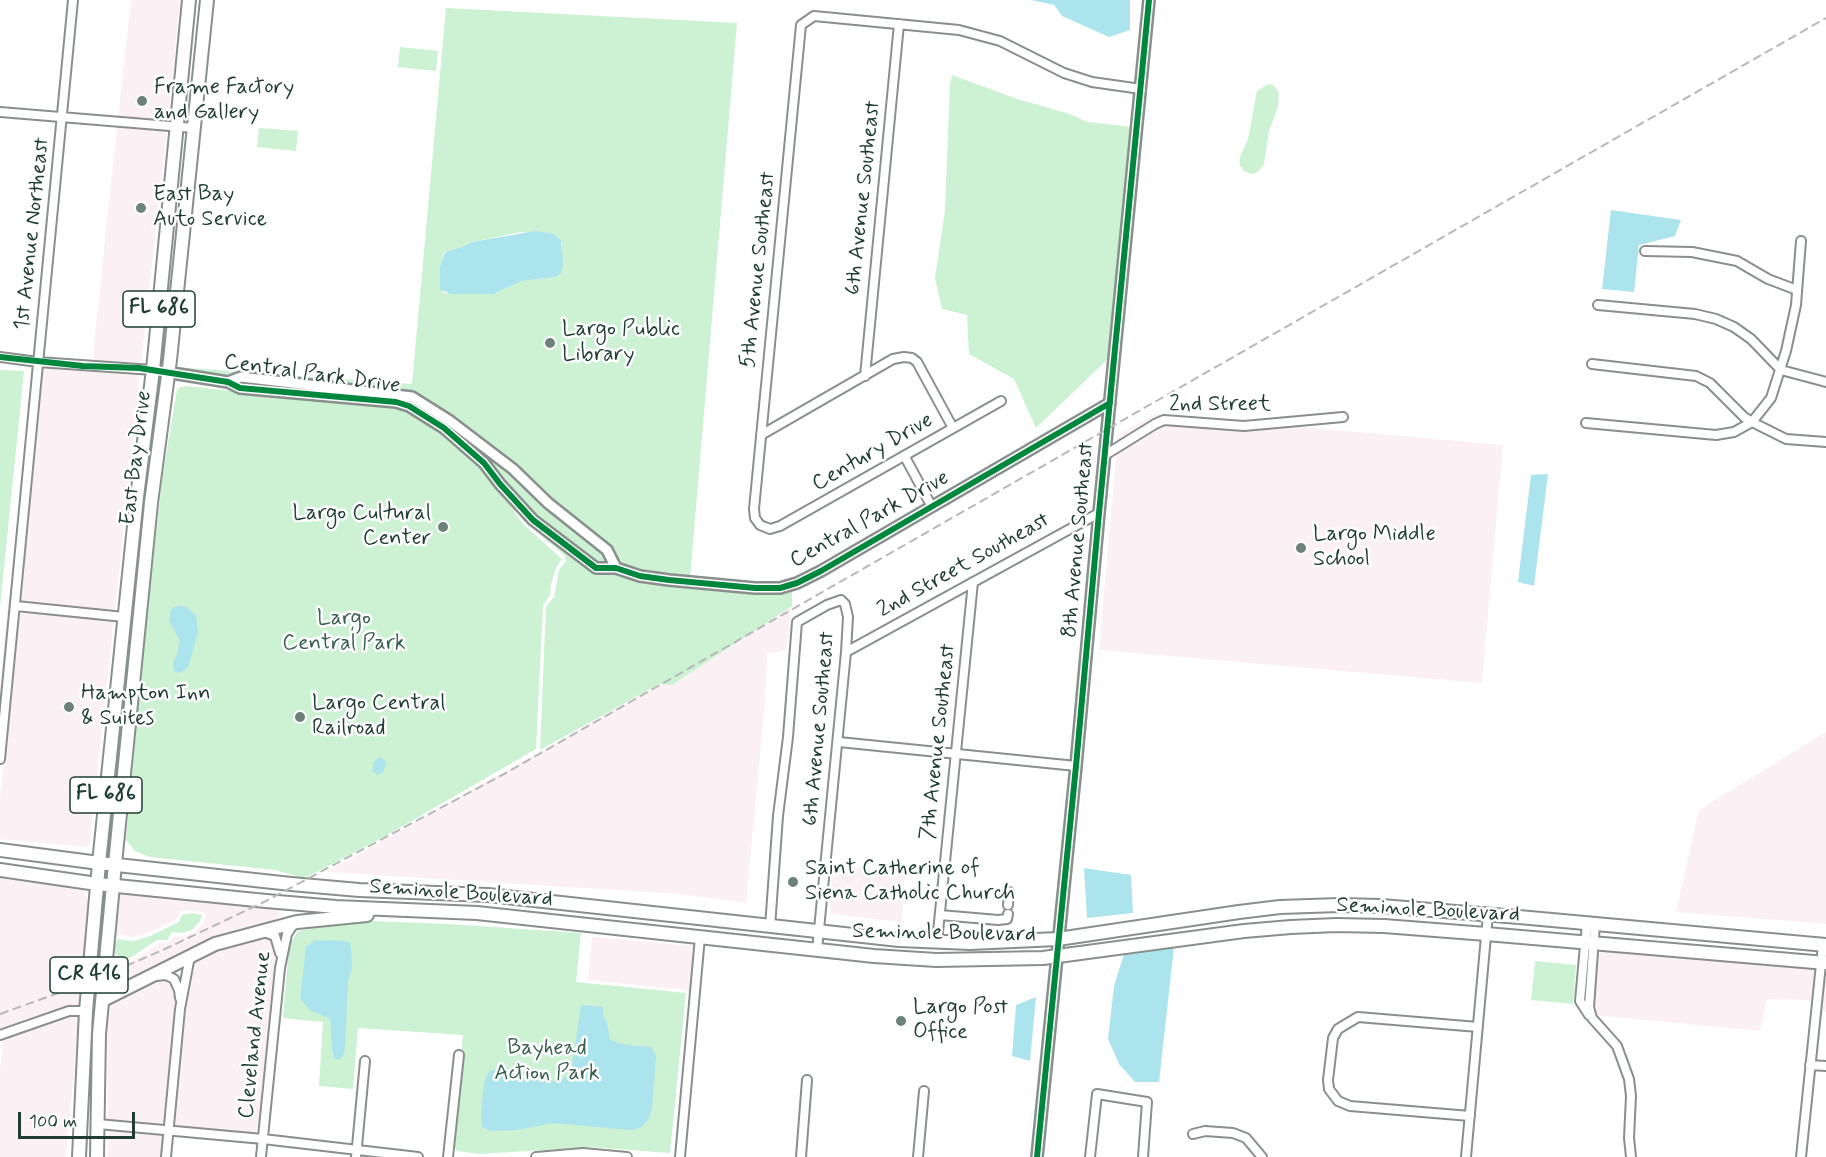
<!DOCTYPE html>
<style>
body{margin:0}
#map{position:relative;width:1826px;height:1157px;overflow:hidden;background:#fff;font-family:Mynerve,sans-serif}
canvas{display:block}
.scale{position:absolute;left:18px;top:1112px;width:117px;height:27px;box-sizing:border-box;border:3px solid #1f3d34;border-top:0;padding-left:8px;font-size:18px;line-height:21px;white-space:nowrap;color:#1f3d34;-webkit-text-stroke:4px #fff;paint-order:stroke}
</style>
<div id="map">
<canvas width="1826" height="1157"></canvas>
<div class="scale">100 m</div>
</div>
<script>
const ctx = document.querySelector('canvas').getContext('2d');
ctx.lineJoin = 'round';
function fillPath(path, color) {
  ctx.fillStyle = color;
  ctx.fill(path, 'evenodd');
}
function toPath(rows) {
  const path = new Path2D();
  for (const r of rows) {
    path.moveTo(r[0], r[1]);
    for (let i = 2; i < r.length; i += 2) path.lineTo(r[i], r[i + 1]);
  }
  return path;
}
function trace(path, color, width, dash) {
  ctx.strokeStyle = color;
  ctx.lineWidth = width;
  ctx.lineCap = dash ? 'butt' : 'round';
  ctx.setLineDash(dash || []);
  ctx.stroke(path);
}
function write(font, color, halo, rows, align = 'center') {
  ctx.font = font + ' Mynerve,sans-serif';
  ctx.lineWidth = 5;
  ctx.setLineDash([]);
  ctx.textBaseline = 'middle';
  ctx.strokeStyle = halo;
  ctx.fillStyle = color;
  for (const [text, x, y, turn = 0] of rows) {
    ctx.save();
    ctx.translate(x, y);
    ctx.rotate((+turn || 0) * Math.PI / 180);
    ctx.textAlign = isNaN(turn) ? turn : align;
    if (halo) ctx.strokeText(text, 0, 0);
    ctx.fillText(text, 0, 0);
    ctx.restore();
  }
}
const built = toPath([
 [131,0,180,0,168,122,118,117],
 [117,126,167,130,141,364,94,361,94,344],
 [43,366,140,372,115,612,21,603],
 [1155,414,1503,445,1482,683,1099,650,1118,436],
 [8,602,12,602,0,715,0,689],
 [792,606,786,650,767,654,765,702,746,903,680,894,327,872,659,684,672,685],
 [20,611,114,620,89,847,0,839,0,801],
 [1826,732,1826,924,1676,912,1699,810],
 [832,867,905,870,902,922,831,914],
 [0,874,84,891,89,902,80,1007,68,1007,0,1031],
 [118,890,280,908,278,923,187,951,108,993,111,955,120,961,132,961,159,944,170,942,174,936,182,937,195,932,203,923,206,916,203,912,193,910,181,911,176,920,148,933,133,937,119,935,113,940],
 [263,936,271,939,275,954,258,1135,173,1127,185,1009,194,958,217,948],
 [592,937,695,946,688,1013,690,994,686,990,588,980],
 [1598,949,1816,967,1812,1002,1811,1000,1767,999,1760,1031,1595,1015,1593,1003],
 [1825,967,1826,968,1826,1012,1820,1011],
 [165,979,170,982,175,991,176,1008,164,1126,108,1120,107,1003,150,981],
 [70,1015,79,1015,66,1157,0,1157,0,1074,3,1038],
 [108,1129,163,1134,161,1157,108,1157]
]);
const green = toPath([
 [446,8,737,23,690,578,641,572,621,565,611,549,453,418,415,394,394,389,241,373,225,377,173,370,174,367,412,384],
 [521,232,554,234,561,240,562,245,555,277,522,281,493,294,444,293,440,266,444,252,462,247,472,242],
 [400,47,438,51,436,71,398,67],
 [952,75,1017,99,1067,113,1088,122,1132,127,1110,357,1036,428,1014,379,969,354,967,315,942,309,935,278,945,210,950,84],
 [1268,84,1273,85,1279,92,1278,107,1269,131,1264,164,1258,172,1251,174,1244,171,1240,165,1240,157,1248,139,1257,91],
 [259,128,298,131,296,151,257,147],
 [0,370,24,371,0,607],
 [186,386,399,409,420,416,465,449,487,472,523,524,562,559,556,568,551,584,550,595,543,605,536,749,384,837,309,876,300,877,275,870,150,857,135,851,126,840,146,622,163,473,177,390,180,387],
 [401,399,411,401,447,424,510,472,545,506,603,553,609,564,598,564,536,517,503,481,487,460,447,425,426,411],
 [517,509,530,523,593,572,617,572,690,587,792,589,792,606,672,685,659,684,540,750,546,606,554,597,559,570,566,561,565,556,526,522],
 [192,913,202,915,200,921,192,930,181,933,172,932,167,940,157,940,130,958,121,957,115,954,112,947,118,939,134,941,150,936,179,922,182,915],
 [370,921,449,924,581,933,576,982,686,993,670,1153,591,1147,480,1154,457,1151,453,1143,463,1035,358,1028,353,1089,319,1086,323,1022,283,1018,289,945,298,931,341,923],
 [1535,961,1576,965,1573,1004,1531,1000]
]);
const water = toPath([
 [1031,0,1130,0,1130,30,1109,37,1062,16,1054,5],
 [1611,210,1681,220,1675,236,1639,245,1634,292,1602,289],
 [535,231,554,234,561,240,563,264,561,273,555,277,522,281,493,294,451,294,440,289,440,266,445,252,462,247,472,242],
 [1548,474,1534,586,1518,582,1531,475],
 [180,606,187,607,196,616,198,631,189,665,185,670,177,673,174,671,173,663,177,654,180,641,169,621,171,610,174,607],
 [380,757,385,761,386,765,383,772,378,775,372,771,374,762],
 [1084,868,1131,875,1133,913,1087,918],
 [331,940,349,942,351,947,352,968,348,981,345,1045,344,1054,340,1060,334,1058,332,1050,331,1024,329,1018,311,1011,300,999,306,947,314,941],
 [1174,947,1159,1082,1135,1082,1119,1064,1108,1039,1114,986,1124,954],
 [1036,997,1030,1061,1012,1056,1016,1005],
 [581,1005,603,1007,603,1016,607,1022,610,1040,627,1045,651,1047,656,1056,652,1108,648,1120,640,1128,630,1130,553,1123,517,1130,490,1131,482,1127,481,1114,484,1083,489,1071,501,1068,529,1072,554,1081,563,1079,571,1072]
]);
const minor = toPath([
 [0,112,194,128],
 [1645,251,1692,252,1737,261,1768,279,1797,290],
 [1598,305,1695,314,1716,319,1734,327,1751,339,1781,370,1826,382],
 [0,357,38,362,153,370],
 [1592,364,1696,376,1710,383,1744,417,1752,422,1786,439,1826,442],
 [865,376,899,24],
 [1001,401,780,526,770,529,760,525,755,518,754,509,801,25,814,16,959,30,1000,41,1064,73,1092,82,1141,89],
 [1586,423,1716,435,1734,432,1752,422,1771,398,1786,351,1796,305,1801,241],
 [761,435,893,359,904,357,912,358,917,362,953,428],
 [1105,455,1155,424,1164,420,1244,426,1343,417],
 [905,457,932,507],
 [16,606,124,617],
 [846,652,1099,513],
 [839,742,1076,766],
 [0,759,73,0],
 [1008,905,1009,892],
 [940,915,998,920,1007,919,1008,914],
 [1587,923,1580,1001,1589,1015],
 [1595,924,1589,1007,1592,1018,1617,1046,1629,1079,1631,1096,1629,1138,1631,1157],
 [770,927,778,816,788,737,797,622,827,605,841,600,845,604,848,617,846,652,817,950],
 [264,932,275,936,280,953],
 [937,942,973,582],
 [156,976,166,975,174,979,179,990,180,998],
 [0,1035,69,1011,86,1011],
 [1810,1065,1826,1066],
 [1470,1116,1350,1106,1338,1101,1329,1089,1328,1080,1333,1038,1338,1029,1358,1017,1478,1027],
 [98,1124,263,1139,418,1157],
 [1193,1134,1205,1131,1233,1133,1246,1138,1262,1157],
 [166,1157,180,1009,190,956],
 [261,1157,280,968,287,934,293,925],
 [356,1157,365,1061],
 [448,1157,459,1055],
 [536,1157,583,1153,627,1157],
 [680,1157,700,937],
 [801,1157,807,1080],
 [918,1157,924,1091],
 [1090,1157,1097,1094,1147,1102,1143,1157],
 [1466,1157,1488,914],
 [1801,1157,1823,945]
]);
const tertiary = toPath([
 [153,370,228,382,240,388,396,402,409,406,444,428,484,463,500,484,533,520,596,568,616,568,640,576,669,580,755,588,780,588,797,583,821,571,1110,403],
 [228,382,241,377,412,397,450,421,513,469,548,503,607,550,616,568],
 [1037,1157,1076,766,1099,513,1149,0]
]);
const primary = toPath([
 [0,850,99,863,291,884,359,890,488,895,899,940,970,943,1058,939,1239,912,1280,907,1339,905,1381,906,1519,917,1826,945],
 [0,870,97,884,266,901,336,907,477,913,874,956,936,960,1043,958,1244,931,1291,927,1336,925,1384,926,1486,934,1826,963],
 [103,1000,215,944,297,922,367,915],
 [79,1157,86,1011,99,863,137,497,153,370,189,0],
 [97,1157,99,1034,115,864,151,503,170,360,207,0]
]);
const rail = toPath([
 [0,1014,89,982,165,949,266,901,506,773,1826,18]
]);
const cycleway = toPath([
 [0,357,83,366,139,368,228,382,240,388,396,402,409,406,444,428,484,463,500,484,533,520,596,568,616,568,640,576,669,580,755,588,780,588,797,583,821,571,1110,403],
 [1037,1157,1076,766,1099,513,1149,0]
]);
const markers = [
 [142,101,6,"#6d817b"],
 [141,208,6,"#6d817b"],
 [550,343,6,"#6d817b"],
 [443,527,6,"#6d817b"],
 [1301,548,6,"#6d817b"],
 [69,707,6,"#6d817b"],
 [300,717,6,"#6d817b"],
 [793,882,6,"#6d817b"],
 [901,1021,6,"#6d817b"]
];
const shields = [
 [159,309,72],
 [106,795,72],
 [89,975,78]
];
const shieldNames = [
 ["FL 686",159,309],
 ["FL 686",106,795],
 ["CR 416",89,975]
];
const poiNames = [
 ["Frame Factory",154,88],
 ["and Gallery",154,113],
 ["East Bay",153,195],
 ["Auto Service",153,220],
 ["Largo Public",562,330],
 ["Library",562,355],
 ["Largo Cultural",431,514,"right"],
 ["Center",431,539,"right"],
 ["Largo Middle",1313,535],
 ["School",1313,560],
 ["Hampton Inn",81,694],
 ["& Suites",81,719],
 ["Largo Central",312,704],
 ["Railroad",312,729],
 ["Saint Catherine of",805,869],
 ["Siena Catholic Church",805,894],
 ["Largo Post",913,1008],
 ["Office",913,1033]
];
const streetNames = [
 ["6th Avenue Southeast",864,198,-84],
 ["1st Avenue Northeast",33,234,-84],
 ["5th Avenue Southeast",759,270,-84],
 ["Central Park Drive",312,375,8],
 ["2nd Street",1220,405],
 ["Century Drive",873,453,-30],
 ["East Bay Drive",137,458,-83],
 ["Central Park Drive",870,520,-29],
 ["8th Avenue Southeast",1079,540,-85],
 ["2nd Street Southeast",964,566,-29],
 ["6th Avenue Southeast",820,729,-85],
 ["7th Avenue Southeast",939,742,-84],
 ["Seminole Boulevard",461,894,4],
 ["Seminole Boulevard",1428,911,3],
 ["Seminole Boulevard",944,934,1],
 ["Cleveland Avenue",256,1035,-84]
];
const parkNames = [
 ["Largo",344,619],
 ["Central Park",344,644],
 ["Bayhead",547,1049],
 ["Action Park",547,1074]
];
fillPath(built, '#fbf1f5');
fillPath(green, '#ccf1d3');
fillPath(water, '#ace4ee');
trace(minor, '#898f8d', 12);
trace(tertiary, '#898f8d', 14);
trace(primary, '#898f8d', 16);
trace(minor, '#fff', 8);
trace(tertiary, '#fff', 9);
trace(primary, '#fff', 12);
trace(rail, '#b6b9b8', 2, [9, 4.5]);
trace(cycleway, '#00873e', 6);
for (const [x, y, r, color] of markers) {
  const dot = new Path2D();
  dot.arc(x, y, r, 0, 2 * Math.PI);
  ctx.fillStyle = color;
  ctx.fill(dot);
  trace(dot, '#fff', 2);
}
for (const [x, y, w] of shields) {
  const box = new Path2D();
  box.roundRect(x - w / 2, y - 18, w, 36, 4.5);
  ctx.fillStyle = '#fff';
  ctx.fill(box);
  trace(box, '#1f3d34', 1.5);
}
write('bold 21px', '#1f3d34', null, shieldNames);
write('22px', '#1f3d34', '#fff', poiNames, 'left');
write('22px', '#1f3d34', '#fff', streetNames);
write('22px', '#395f4d', '#fff', parkNames);
</script>
